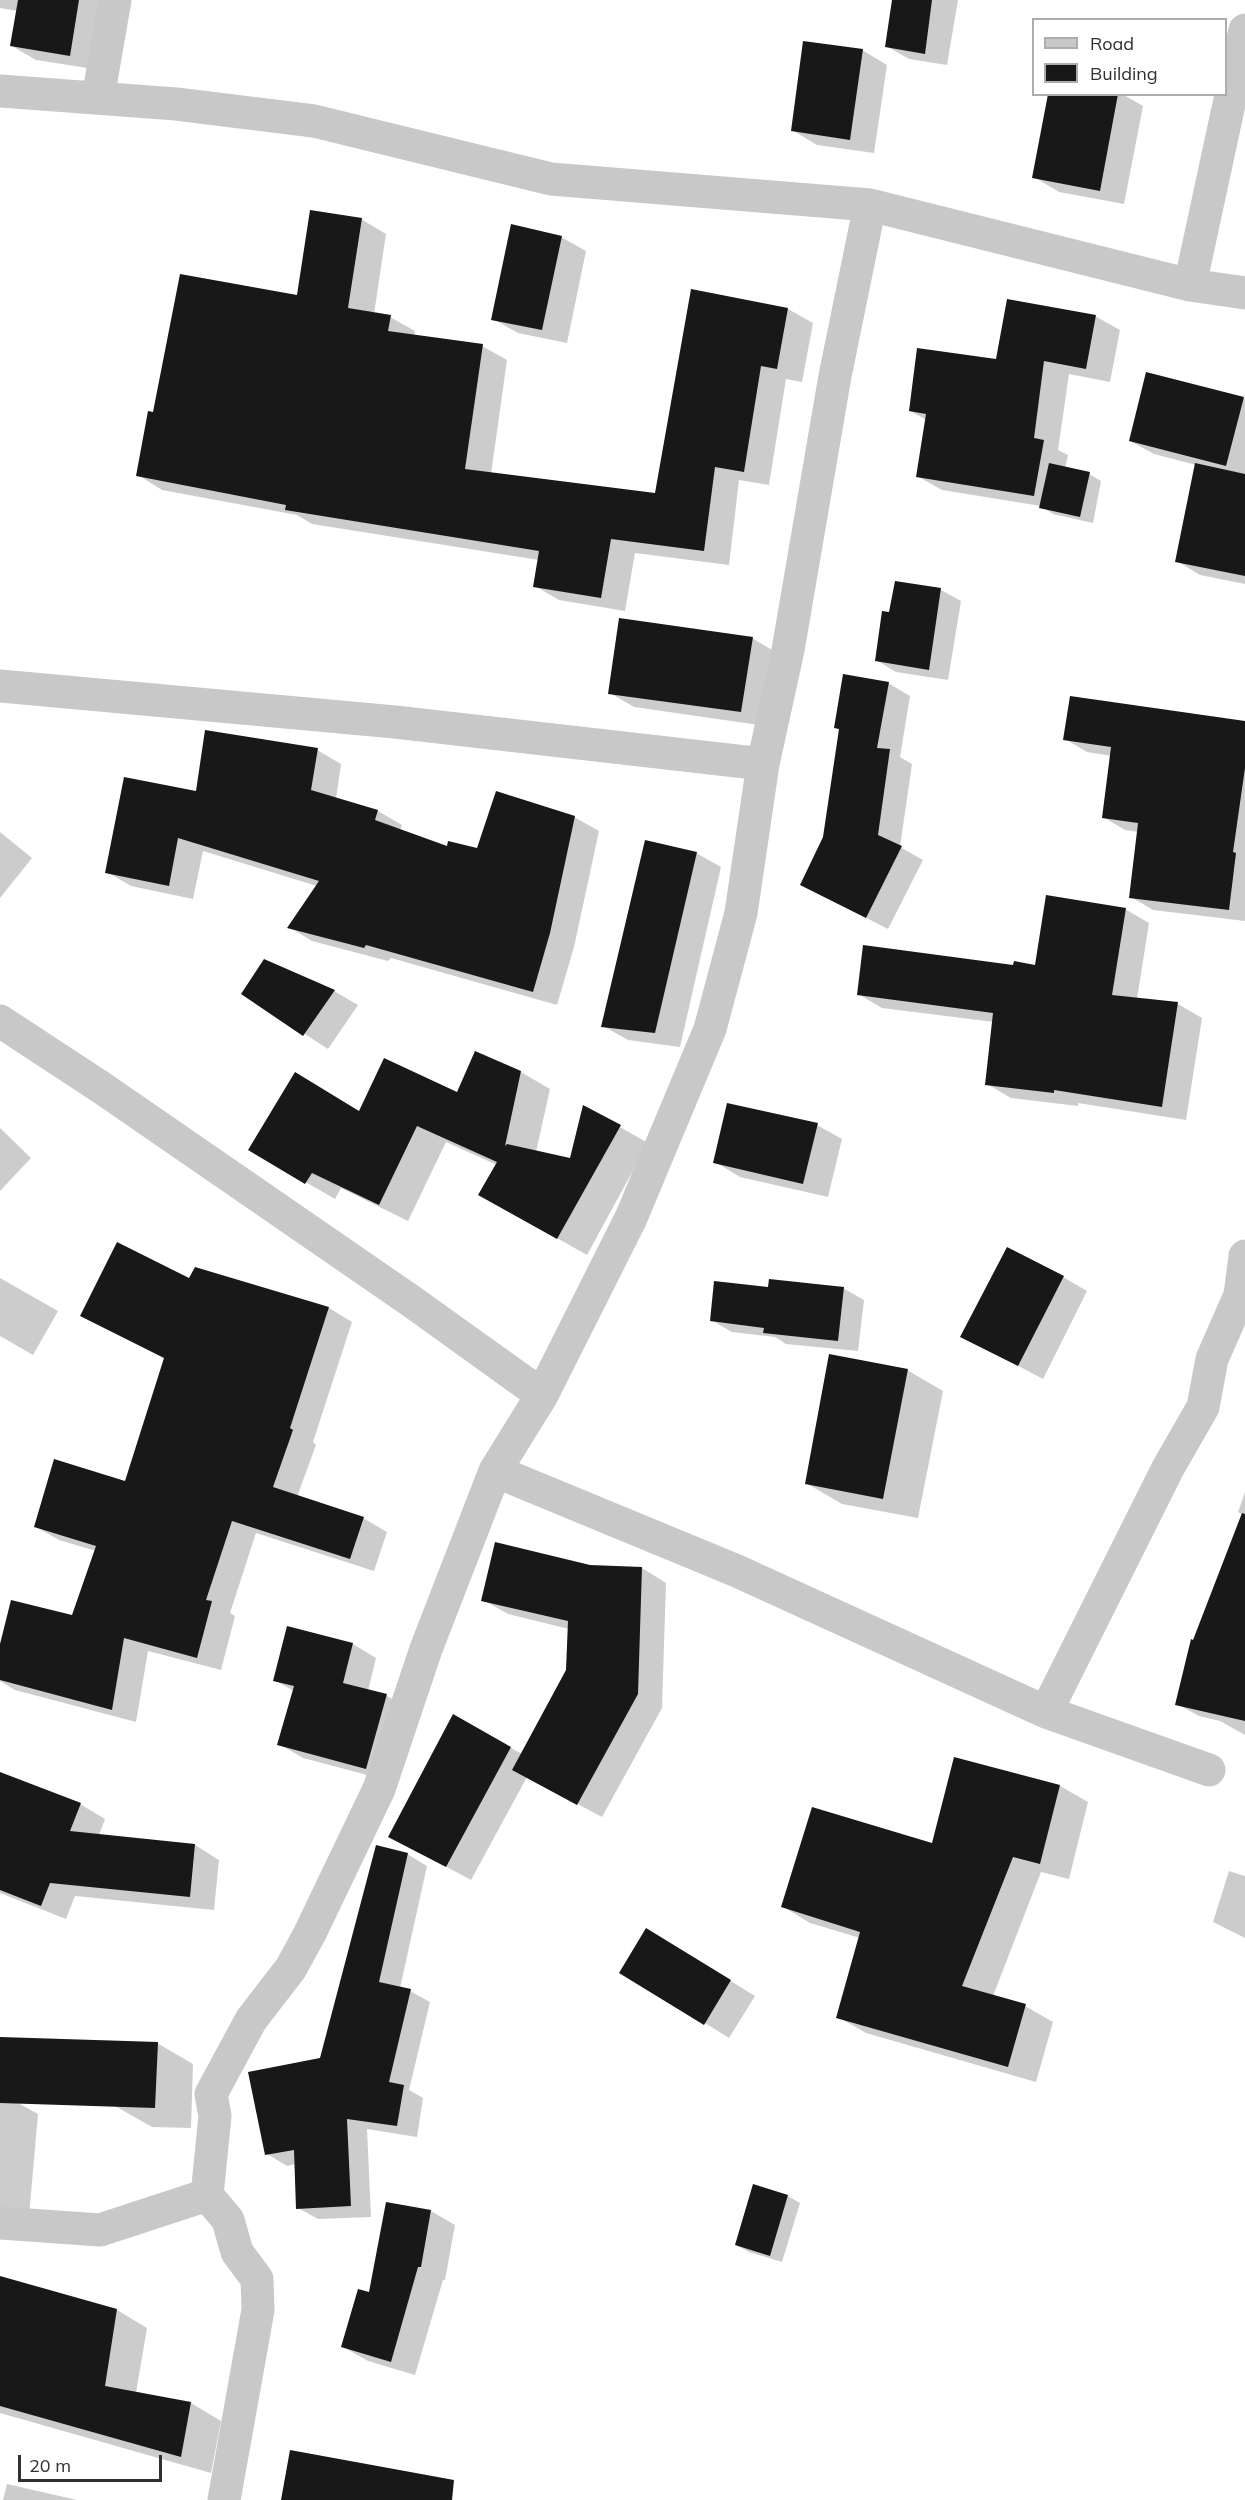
<!DOCTYPE html>
<style>
body{margin:0}
#map{position:relative;width:1245px;height:2500px;overflow:hidden;background:#fff;font-family:Mulish,sans-serif}
canvas{display:block}
.legend{position:absolute;left:1032px;top:18px;width:195px;height:78px;box-sizing:border-box;background:#fff;border:2px solid #adadad;margin:0;padding:8px 10px;list-style:none;font-size:18px;color:#313131}
.legend li{display:flex;align-items:center;gap:12px;height:30px}
.legend b{width:30px;border:2px solid #adadad}
.scale{position:absolute;left:18px;top:2455px;width:144px;height:27px;box-sizing:border-box;border:3px solid #313131;border-top:0;padding-left:8px;font-size:18px;line-height:21px;white-space:nowrap;color:#313131;-webkit-text-stroke:4px #fff;paint-order:stroke}
</style>
<div id="map">
<canvas width="1245" height="2500"></canvas>
<ul class="legend">
<li><b style="height:8px;background:#c8c8c8"></b>Road</li>
<li><b style="height:16px;background:#181818"></b>Building</li>
</ul>
<div class="scale">20 m</div>
</div>
<script>
const ctx = document.querySelector('canvas').getContext('2d');
ctx.lineJoin = 'round';
function fillPath(path, color) {
  ctx.fillStyle = color;
  ctx.fill(path, 'evenodd');
}
function toPath(rows) {
  const path = new Path2D();
  for (const r of rows) {
    path.moveTo(r[0], r[1]);
    for (let i = 2; i < r.length; i += 2) path.lineTo(r[i], r[i + 1]);
  }
  return path;
}
function trace(path, color, width, dash) {
  ctx.strokeStyle = color;
  ctx.lineWidth = width;
  ctx.lineCap = dash ? 'butt' : 'round';
  ctx.setLineDash(dash || []);
  ctx.stroke(path);
}
const shadow = toPath([
 [0,0,106,0,94,69,36,60,12,46,18,11,0,8],
 [893,0,958,0,947,65,909,59,886,46],
 [862,50,887,65,874,153,817,145,792,130],
 [1050,94,1122,94,1143,106,1124,204,1059,192,1034,177],
 [361,219,386,234,374,314,390,317,415,331,414,336,482,346,507,360,491,474,657,495,693,291,788,309,813,323,802,382,786,379,769,485,739,480,729,565,635,553,625,611,559,600,535,586,539,560,312,524,297,515,162,490,138,475,154,414,298,296],
 [561,237,586,251,567,343,518,333,493,319],
 [1095,316,1120,330,1110,382,1069,374,1058,450,1068,455,1065,468,1089,474,1101,481,1093,523,1053,514,1041,506,942,490,917,476,927,420,910,411,998,361],
 [1147,374,1245,399,1245,584,1200,575,1177,561,1196,465,1154,454,1130,441],
 [896,583,941,590,961,601,948,680,896,672,876,660,891,614],
 [752,638,777,653,766,726,634,707,610,693],
 [888,683,910,696,900,757,912,764,900,847,923,860,888,929,802,885,825,837,840,730,835,727],
 [1245,724,1245,921,1153,910,1131,897,1139,832,1125,830,1103,817,1112,756,1087,752,1065,739],
 [317,750,341,764,336,799,378,811,402,825,400,830,448,848,478,850,574,817,599,831,574,947,557,1005,391,958,388,961,312,941,289,927,317,886,203,851,193,899,131,886,107,872,197,793],
 [0,832,32,858,0,898],
 [696,853,721,867,680,1047,628,1040,603,1026],
 [1125,909,1149,923,1137,999,1178,1004,1202,1018,1186,1120,1078,1103,1078,1106,1011,1098,987,1084,994,1022,882,1008,858,994,1015,966,1036,966],
 [265,961,334,991,358,1005,328,1049,243,994],
 [521,1072,550,1089,536,1152,571,1160,620,1127,648,1143,587,1255,509,1211,497,1165,446,1142,408,1221,341,1188,335,1199,250,1150,360,1112,457,1094],
 [817,1125,842,1139,828,1197,740,1177,715,1162],
 [0,1128,31,1158,0,1191],
 [1063,1277,1087,1291,1043,1379,962,1336],
 [0,1278,58,1311,33,1355,0,1336],
 [190,1280,329,1308,352,1322,313,1442,316,1445,297,1497,363,1518,387,1532,374,1571,256,1533,230,1613,235,1616,221,1670,148,1651,136,1722,15,1690,0,1681,0,1646,73,1617,96,1551,59,1540,36,1527,126,1482,166,1359,82,1315],
 [843,1288,864,1300,858,1351,786,1344,775,1337,732,1332,711,1320,770,1289],
 [907,1370,943,1391,918,1518,842,1504,806,1483],
 [1245,1492,1245,1735,1220,1721,1199,1716,1177,1704,1194,1641,1243,1515,1238,1512],
 [590,1566,642,1568,666,1583,662,1708,602,1817,527,1777,471,1880,415,1850,453,1716,522,1754,567,1671,569,1629,508,1614,483,1600],
 [288,1627,353,1644,376,1658,368,1691,387,1696,410,1709,390,1781,303,1758,279,1744,294,1691,274,1680],
 [955,1759,1060,1786,1088,1802,1069,1879,1041,1872,993,1996,1025,2006,1053,2022,1036,2082,866,2033,838,2017,860,1938,810,1923,782,1906,933,1845],
 [3,1775,80,1804,105,1819,99,1835,195,1845,219,1860,214,1910,75,1896,66,1919,0,1893,0,1784],
 [407,1854,427,1866,400,1988,410,1991,430,2002,409,2090,423,2098,417,2137,367,2129,371,2217,318,2219,298,2208,296,2164,287,2166,267,2154,322,2060],
 [1229,1871,1245,1876,1245,1938,1213,1922],
 [671,1944,755,1996,729,2038,705,2023],
 [157,2043,193,2064,191,2128,152,2127,115,2106],
 [0,2093,38,2114,29,2216,0,2214],
 [754,2186,788,2196,800,2203,782,2262,749,2252,736,2245],
 [431,2211,455,2225,445,2280,443,2280,415,2375,368,2361,343,2347,370,2294],
 [0,2278,117,2310,147,2328,136,2393,191,2403,221,2421,211,2473,0,2413],
 [7,2484,77,2500,3,2500]
]);
const building = toPath([
 [18,0,79,0,70,56,10,46],
 [892,0,932,0,925,54,885,47],
 [803,41,863,49,850,140,791,131],
 [1048,94,1118,94,1100,191,1032,178],
 [310,210,362,218,348,308,391,315,388,331,483,344,465,469,655,493,691,289,788,308,777,369,761,366,744,472,715,467,704,551,611,539,601,598,533,587,539,551,285,510,286,505,136,476,148,411,153,412,180,274,297,295],
 [511,224,562,236,542,330,491,320],
 [1007,299,1096,315,1086,369,1044,361,1034,438,1044,440,1034,496,916,477,926,414,909,411,917,348,996,359],
 [1146,372,1244,397,1226,466,1129,441],
 [1049,463,1090,472,1080,517,1039,508],
 [1195,463,1245,474,1245,576,1175,562],
 [895,581,941,588,929,670,875,661,882,611,889,612],
 [619,618,753,637,741,712,608,694],
 [843,674,889,682,877,748,890,749,878,835,902,846,866,918,800,885,823,837,839,729,834,728],
 [1070,696,1245,721,1245,768,1233,852,1236,853,1229,910,1129,898,1138,823,1102,818,1111,747,1063,740],
 [205,730,318,748,311,790,378,810,375,820,447,846,448,841,477,848,496,791,575,816,550,933,533,992,366,945,364,948,287,928,319,881,178,838,169,886,105,873,124,777,196,791],
 [645,840,697,852,655,1033,601,1027],
 [1046,895,1126,908,1112,995,1178,1002,1162,1107,1054,1090,1054,1093,985,1085,993,1013,857,995,863,945,1013,965,1014,961,1035,965],
 [264,959,335,990,303,1036,241,994],
 [475,1051,521,1071,505,1146,507,1144,570,1158,583,1105,621,1125,557,1239,478,1195,497,1162,417,1126,379,1205,312,1173,305,1184,248,1150,295,1072,359,1111,384,1058,457,1092],
 [727,1103,818,1123,803,1184,713,1163],
 [117,1242,189,1278,195,1267,329,1307,290,1428,293,1430,273,1487,364,1517,350,1559,232,1521,206,1600,212,1601,197,1658,124,1638,112,1710,0,1680,0,1644,11,1600,72,1615,96,1546,34,1527,54,1459,125,1481,164,1358,80,1316],
 [1007,1247,1064,1276,1018,1366,960,1337],
 [769,1279,844,1287,838,1341,763,1333,764,1328,710,1321,714,1281,768,1287],
 [829,1354,908,1369,883,1499,805,1484],
 [1242,1513,1245,1514,1245,1721,1175,1705,1191,1639,1193,1640],
 [495,1542,590,1565,642,1567,638,1694,577,1805,512,1770,566,1670,568,1621,481,1601],
 [287,1626,353,1643,343,1683,387,1694,366,1769,277,1745,294,1686,273,1681],
 [453,1714,511,1747,446,1867,388,1837],
 [954,1757,1060,1785,1040,1864,1013,1857,962,1986,1026,2004,1008,2067,836,2018,860,1932,781,1907,812,1807,932,1843],
 [0,1772,81,1803,70,1831,195,1844,190,1897,50,1883,41,1906,0,1890],
 [376,1845,408,1853,379,1982,411,1989,389,2082,404,2085,397,2126,347,2119,351,2206,296,2209,294,2150,265,2155,248,2072,320,2058],
 [646,1928,731,1980,704,2025,619,1973],
 [0,2037,158,2042,155,2108,0,2103],
 [753,2184,788,2195,770,2256,735,2245],
 [386,2202,431,2210,421,2267,418,2267,391,2362,341,2347,358,2289,369,2292],
 [0,2276,117,2309,105,2386,191,2402,181,2457,0,2406],
 [290,2450,454,2480,452,2500,281,2500]
]);
const street = toPath([
 [0,91,176,104,314,121,551,179,870,205,1190,285,1245,293],
 [98,98,115,0],
 [1190,285,1245,30],
 [0,686,395,722,763,764],
 [0,1021,102,1088,411,1301,542,1395],
 [495,1471,737,1571,1046,1712,1209,1770],
 [1046,1712,1168,1468,1203,1407,1212,1359,1240,1295,1245,1256],
 [0,2223,100,2230,207,2195],
 [224,2500,258,2310,257,2279,237,2252,228,2220,207,2195,215,2116,211,2094,251,2020,291,1968,310,1933,379,1789,426,1649,495,1471,542,1395,631,1218,710,1029,741,913,763,764,788,650,835,376,870,205]
]);
fillPath(shadow, '#0003');
fillPath(building, '#181818');
trace(street, '#c8c8c8', 33);
</script>
